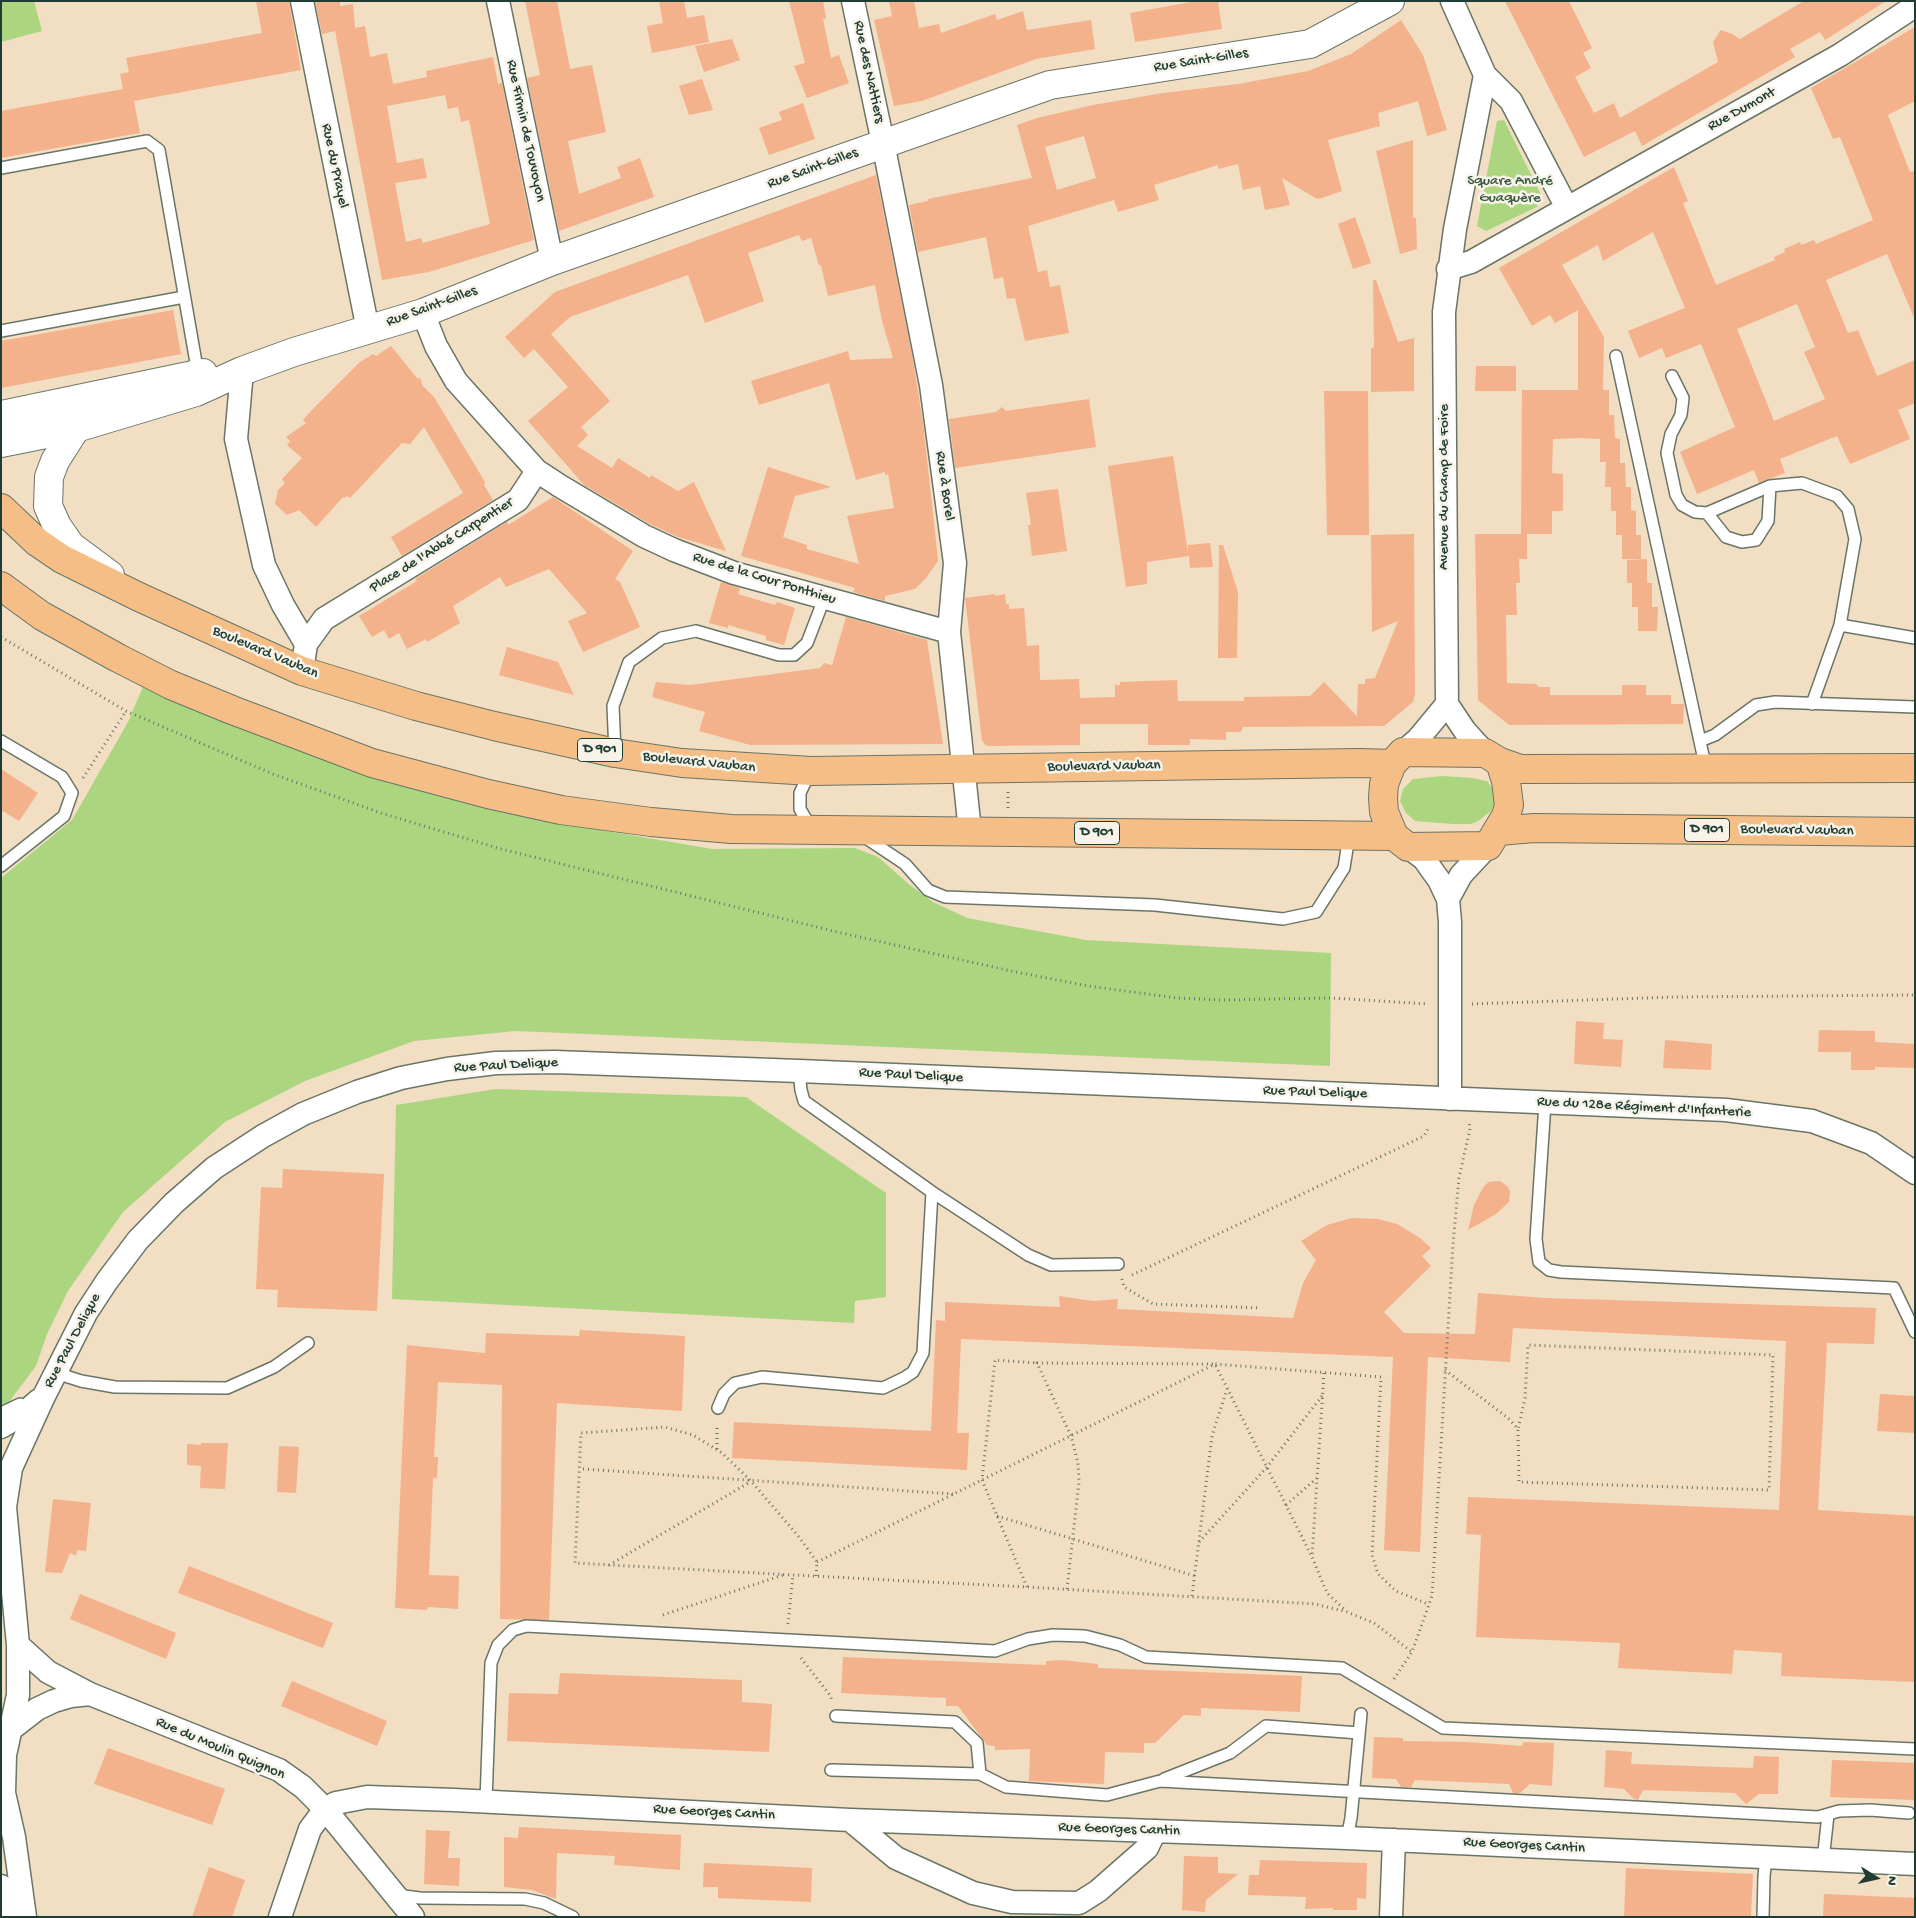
<!DOCTYPE html>
<meta charset="utf-8">
<style>
body{margin:0}
#map{position:relative;width:1916px;height:1918px;overflow:hidden;background:#f2dec2;font-family:"Gochi Hand",sans-serif}
canvas{display:block}
.frame{position:absolute;inset:0;border:2px solid #1f3d34;pointer-events:none}
.north{position:absolute;left:1851px;top:1853px;width:50px;height:50px;-webkit-text-stroke:4px #f7f3e8;paint-order:stroke;rotate:100deg;font-size:14px;font-weight:700;line-height:20px;text-align:center;color:#1f3d34}
.north::after{content:'';display:block;margin:auto;width:18px;height:22px;background:#1f3d34;clip-path:polygon(50% 0,100% 100%,50% 72%,0 100%)}
</style>
<div id="map">
<canvas width="1916" height="1918"></canvas>
<div class="frame"></div>
<div class="north">N</div>
</div>
<script>
const ctx = document.querySelector('canvas').getContext('2d');
ctx.lineJoin = 'round';
function fillPath(path, color) {
  ctx.fillStyle = color;
  ctx.fill(path, 'evenodd');
}
function toPath(rows) {
  const path = new Path2D();
  for (const r of rows) {
    path.moveTo(r[0], r[1]);
    for (let i = 2; i < r.length; i += 2) path.lineTo(r[i], r[i + 1]);
  }
  return path;
}
function trace(path, color, width, dash) {
  ctx.strokeStyle = color;
  ctx.lineWidth = width;
  ctx.lineCap = dash ? 'butt' : 'round';
  ctx.setLineDash(dash || []);
  ctx.stroke(path);
}
function write(font, color, halo, rows, align = 'center') {
  ctx.font = font + ' "Gochi Hand",sans-serif';
  ctx.lineWidth = 5;
  ctx.setLineDash([]);
  ctx.textBaseline = 'middle';
  ctx.strokeStyle = halo;
  ctx.fillStyle = color;
  for (const [text, x, y, turn = 0] of rows) {
    ctx.save();
    ctx.translate(x, y);
    ctx.rotate((+turn || 0) * Math.PI / 180);
    ctx.textAlign = isNaN(turn) ? turn : align;
    if (halo) ctx.strokeText(text, 0, 0);
    ctx.fillText(text, 0, 0);
    ctx.restore();
  }
}
const green = toPath([
 [1,1,34,1,42,31,1,42],
 [1504,120,1541,195,1537,207,1486,231,1477,226,1497,121],
 [145,682,363,773,532,818,712,849,855,848,878,857,910,885,933,902,967,918,1086,940,1331,953,1330,1066,516,1031,414,1041,305,1081,225,1122,123,1212,68,1291,47,1334,36,1366,9,1402,1,1405,1,878,72,820,128,722],
 [1442,776,1472,778,1487,781,1494,790,1496,799,1491,811,1478,821,1471,824,1453,824,1415,821,1406,813,1400,801,1403,789,1413,779],
 [496,1089,746,1097,886,1193,886,1297,855,1301,854,1323,392,1299,396,1105]
]);
const building = toPath([
 [256,1,289,1,301,70,134,101,140,133,1,158,1,111,123,89,120,74,129,72,126,58,262,33],
 [315,1,340,1,340,6,353,4,355,28,365,26,370,57,387,53,393,84,427,77,426,71,493,57,498,84,502,83,534,240,429,272,382,280,335,31,322,34],
 [445,95,448,109,458,107,461,122,469,120,490,224,423,243,421,238,406,242,395,183,427,178,423,158,397,163,387,106],
 [525,1,557,1,570,69,592,65,606,132,568,141,579,194,621,178,617,167,640,158,654,197,559,231,527,78,540,75],
 [659,1,684,1,687,18,704,15,709,42,652,53,647,26,663,23],
 [789,1,823,1,826,18,823,19,831,58,839,55,849,83,807,98,794,66,805,63],
 [889,1,914,1,919,28,939,24,941,33,995,14,997,20,1023,11,1027,30,1091,20,1095,49,1036,59,922,101,894,106,874,20,892,16],
 [1197,1,1218,1,1222,29,1135,42,1130,13],
 [1505,1,1569,1,1592,48,1583,53,1591,68,1575,77,1594,113,1614,103,1620,118,1718,62,1713,42,1721,30,1732,34,1740,39,1804,1,1886,1,1825,40,1820,32,1790,49,1795,57,1642,146,1635,131,1584,157],
 [1401,20,1423,55,1447,130,1427,136,1418,101,1378,113,1380,126,1328,140,1342,191,1322,198,1317,199,1282,178,1290,205,1265,210,1260,186,1243,190,1238,164,1218,169,1218,165,1154,185,1159,200,1118,212,1114,200,1028,226,1038,272,1047,270,1050,287,1060,285,1069,333,1025,341,1015,298,1007,299,1003,277,994,279,986,237,918,252,909,205,928,201,928,199,1032,178,1017,125,1037,118,1093,105,1163,93,1238,84,1308,71,1351,54],
 [1084,136,1096,178,1057,190,1045,147],
 [1915,27,1915,101,1888,115,1910,172,1915,171,1915,320,1887,254,1826,280,1848,333,1858,330,1877,376,1915,360,1915,403,1898,410,1910,439,1850,464,1837,436,1780,459,1785,473,1759,483,1754,470,1697,494,1680,452,1735,427,1701,344,1666,358,1662,348,1639,358,1628,331,1685,308,1653,232,1603,261,1598,245,1562,265,1604,337,1603,390,1609,390,1609,415,1614,415,1615,438,1620,439,1620,463,1625,463,1626,487,1621,487,1631,487,1631,510,1628,510,1636,511,1636,535,1616,535,1616,511,1611,511,1611,487,1605,487,1606,462,1600,462,1600,439,1578,438,1553,439,1552,473,1563,474,1563,511,1552,511,1552,534,1521,534,1522,390,1578,390,1578,310,1555,323,1550,315,1532,326,1499,268,1674,167,1688,201,1683,203,1716,285,1775,260,1774,257,1785,252,1784,249,1800,242,1801,245,1814,240,1816,244,1873,220,1840,137,1833,139,1811,88],
 [1797,304,1815,347,1804,352,1825,399,1774,421,1737,329],
 [732,39,740,60,704,72,695,46],
 [702,79,713,110,689,115,679,86],
 [803,103,815,139,769,155,759,128,782,120,779,112],
 [1413,140,1413,218,1416,218,1417,249,1400,254,1376,151],
 [876,175,912,354,923,423,936,541,938,561,926,578,915,589,885,596,885,601,853,592,855,588,741,556,768,467,831,487,795,496,783,537,807,545,807,549,859,564,847,516,894,508,888,474,885,475,885,472,856,480,829,383,759,405,751,381,848,351,850,360,893,358,882,321,875,285,828,296,821,265,819,266,811,238,802,241,799,235,748,253,764,301,705,323,688,275,570,317,551,334,610,401,581,427,588,435,577,446,612,468,618,458,650,478,651,475,678,491,694,482,726,551,678,537,650,524,584,485,528,421,568,387,534,349,524,358,505,337,555,292],
 [1355,217,1371,263,1353,269,1338,224],
 [1373,280,1376,280,1398,342,1414,338,1414,391,1371,392,1371,348,1374,348],
 [173,310,181,354,1,388,1,341],
 [391,346,417,378,421,379,422,385,434,397,485,482,484,485,493,500,402,556,391,537,463,493,424,427,410,444,402,443,350,498,347,496,345,498,343,497,316,527,299,510,287,515,275,504,278,490,285,483,282,479,302,458,287,445,290,441,286,437,306,423,303,420,310,412,360,362,373,354,376,356],
 [1476,366,1516,366,1516,391,1475,391],
 [1324,391,1368,391,1369,535,1327,535],
 [1089,399,1096,447,955,468,949,419,996,412,1002,407,1006,411],
 [1173,456,1188,552,1188,545,1210,543,1213,567,1190,568,1189,556,1147,562,1147,584,1126,587,1108,466],
 [1058,489,1067,551,1032,556,1028,525,1031,525,1026,493],
 [553,497,633,551,615,579,620,582,640,627,583,652,568,621,587,613,549,569,506,587,500,577,453,606,460,623,427,642,426,639,407,649,399,633,389,639,384,630,372,637,359,616,417,581,415,579,507,522,508,525],
 [1414,534,1415,694,1413,702,1384,726,1243,727,1241,732,1226,732,1226,740,1190,739,1190,745,1148,745,1148,724,1080,724,1080,745,987,746,982,741,965,598,995,594,995,596,1005,594,1006,604,1009,604,1009,609,1024,608,1027,646,1039,645,1040,680,1079,679,1080,698,1115,697,1115,685,1120,685,1120,682,1177,680,1178,701,1244,701,1244,697,1310,696,1324,682,1357,716,1358,684,1365,684,1365,679,1375,678,1398,621,1372,632,1371,535],
 [1475,534,1527,534,1527,559,1519,559,1520,583,1516,583,1517,615,1506,615,1507,683,1536,684,1539,687,1550,687,1550,695,1622,695,1622,685,1646,685,1646,695,1671,695,1671,704,1684,704,1683,724,1509,725,1478,700],
 [1622,535,1641,535,1641,559,1622,559],
 [1219,545,1223,545,1238,592,1237,658,1218,658],
 [1647,559,1647,583,1652,583,1652,607,1658,607,1657,631,1638,631,1638,607,1632,607,1632,583,1627,583,1627,560],
 [721,582,740,588,738,594,775,605,777,602,795,608,784,645,766,640,766,636,728,625,728,628,709,623],
 [846,617,927,640,943,744,750,745,699,731,705,712,652,697,656,682,690,685,820,668,824,663,832,665],
 [507,647,558,662,574,695,499,675],
 [1,769,38,793,19,821,1,810],
 [1576,1021,1604,1023,1603,1039,1623,1040,1621,1067,1574,1064],
 [1819,1030,1875,1031,1875,1042,1915,1044,1915,1068,1875,1067,1875,1070,1851,1070,1851,1052,1818,1052],
 [1665,1040,1712,1044,1711,1070,1663,1068],
 [283,1169,384,1174,377,1311,277,1307,278,1290,256,1289,261,1187,282,1188],
 [1500,1181,1507,1186,1510,1191,1509,1202,1496,1214,1468,1230,1474,1205,1484,1186,1489,1182],
 [1352,1218,1378,1219,1397,1224,1420,1238,1431,1248,1422,1256,1431,1266,1384,1312,1404,1333,1475,1334,1478,1293,1545,1298,1876,1308,1874,1344,1827,1343,1818,1510,1915,1516,1915,1682,1781,1676,1782,1653,1734,1650,1732,1674,1618,1668,1620,1643,1476,1637,1481,1535,1466,1534,1468,1497,1779,1510,1786,1341,1513,1328,1510,1362,1428,1357,1420,1552,1384,1550,1393,1357,961,1339,957,1433,969,1433,967,1470,732,1458,734,1422,931,1431,936,1320,945,1321,945,1302,1060,1307,1059,1296,1093,1301,1118,1299,1117,1309,1293,1318,1303,1283,1316,1260,1301,1241,1327,1225],
 [580,1330,685,1336,682,1411,557,1403,549,1620,500,1619,502,1385,438,1382,434,1457,438,1457,437,1478,433,1478,429,1575,459,1576,458,1609,428,1607,427,1610,395,1608,407,1345,485,1353,486,1333,579,1336],
 [1880,1394,1915,1396,1915,1433,1877,1431],
 [201,1443,228,1443,225,1489,200,1488,201,1466,187,1465,187,1444,201,1445],
 [279,1446,299,1447,296,1493,277,1492],
 [53,1499,91,1503,86,1551,77,1550,76,1556,70,1553,62,1573,45,1572],
 [189,1566,333,1623,323,1648,178,1593],
 [80,1594,176,1633,166,1659,70,1619],
 [843,1657,1046,1665,1046,1661,1062,1660,1098,1664,1098,1668,1302,1676,1300,1712,1201,1708,1201,1716,1184,1715,1155,1743,1144,1743,1144,1753,1105,1752,1104,1784,1029,1781,1030,1749,995,1750,995,1746,987,1745,958,1706,946,1706,946,1698,841,1693],
 [560,1673,742,1680,742,1702,772,1704,769,1752,507,1741,509,1693,558,1694],
 [292,1681,387,1721,377,1746,281,1706],
 [1374,1737,1403,1738,1403,1741,1468,1742,1522,1746,1523,1742,1554,1743,1552,1786,1530,1784,1520,1793,1513,1793,1509,1784,1415,1780,1411,1787,1401,1787,1396,1779,1372,1778],
 [108,1748,225,1789,212,1825,94,1784],
 [1606,1750,1632,1752,1631,1764,1753,1768,1754,1756,1779,1757,1778,1794,1759,1794,1746,1804,1735,1793,1643,1790,1638,1800,1634,1799,1624,1789,1604,1787],
 [1832,1760,1915,1763,1915,1800,1830,1797],
 [519,1827,681,1835,680,1870,614,1865,615,1856,557,1853,556,1899,532,1890,504,1887,504,1837,518,1838],
 [426,1830,450,1831,448,1858,460,1858,459,1886,424,1884],
 [1184,1856,1218,1857,1218,1873,1238,1874,1206,1900,1205,1912,1182,1910],
 [1260,1860,1367,1863,1366,1899,1357,1898,1357,1910,1333,1910,1333,1908,1305,1909,1306,1897,1248,1895,1249,1875,1259,1875],
 [704,1863,812,1868,811,1902,718,1898,718,1887,703,1887],
 [209,1867,245,1880,232,1917,192,1917],
 [1626,1868,1753,1874,1751,1917,1624,1917],
 [1824,1894,1915,1898,1915,1917,1823,1917]
]);
const path = toPath([
 [1,637,126,711,273,774,384,814,501,849,833,931,1011,971,1088,986,1177,998,1219,1000,1332,998,1428,1004],
 [83,778,126,711],
 [1008,792,1008,808],
 [1472,1004,1674,997,1915,995],
 [1132,1275,1424,1136,1428,1129],
 [1122,1279,1124,1287,1153,1304,1261,1308],
 [1445,1370,1508,1418,1518,1429,1519,1482,1769,1490,1773,1355,1528,1345,1525,1398,1518,1429],
 [1324,1373,1312,1557,1327,1593,1346,1611],
 [717,1449,717,1425],
 [583,1469,953,1494],
 [1286,1505,1317,1478],
 [997,1516,1195,1576],
 [1199,1542,1267,1467,1322,1396],
 [817,1562,1215,1364,1381,1377,1372,1555,1378,1574,1396,1591,1428,1604],
 [609,1565,750,1482],
 [816,1576,817,1562,799,1537,751,1481,722,1453,693,1435,665,1427,581,1433,575,1563,793,1575,1027,1587,1315,1604,1347,1612,1374,1623,1412,1652],
 [1027,1587,982,1480,995,1360,1037,1363],
 [1067,1589,1079,1482,1078,1463,1071,1436,1037,1363,1215,1364,1312,1557],
 [1192,1596,1212,1436,1227,1389],
 [663,1615,783,1575],
 [788,1624,793,1575],
 [801,1658,830,1695,832,1701],
 [1394,1679,1412,1652,1432,1596,1453,1244,1459,1178,1470,1129,1469,1121]
]);
const service = toPath([
 [1,168,147,141,159,150,198,374],
 [1,331,184,297],
 [1616,356,1706,769],
 [1672,376,1683,398,1681,415,1671,434,1667,453,1676,495,1682,505,1695,512,1707,513,1770,486,1802,483,1837,496,1848,509,1855,539,1840,625],
 [1707,513,1726,537,1742,542,1756,540,1768,521,1770,486],
 [1812,704,1840,625,1915,638],
 [1,741,62,777,72,793,64,816,1,866],
 [1700,741,1715,735,1756,705,1775,702,1915,707],
 [615,752,613,706,629,662,662,638,696,631,779,655,794,655,807,643,824,599],
 [810,772,800,793,800,809,811,828],
 [863,836,905,864,928,890,945,897,1155,905,1283,919,1316,912,1344,868,1349,836],
 [799,1071,801,1090,804,1101,932,1192,1028,1255,1051,1265,1118,1264],
 [1545,1103,1536,1239,1539,1262,1549,1270,1561,1272,1894,1288,1915,1332],
 [53,1376,56,1373,81,1381,115,1387,227,1388,274,1367,308,1343],
 [718,1408,724,1394,735,1383,762,1377,883,1388,904,1378,913,1372,923,1353,932,1192],
 [1,1413,20,1404],
 [836,1716,955,1722,977,1743,980,1774],
 [831,1770,980,1774,1006,1787,1107,1795,1160,1781,1818,1817,1839,1811,1870,1810,1909,1813],
 [1164,1779,1230,1753,1266,1726,1359,1733],
 [486,1801,491,1663,498,1645,513,1630,526,1626,995,1651,1028,1639,1053,1635,1085,1636,1120,1645,1146,1657,1342,1668,1443,1728,1915,1749],
 [1347,1838,1351,1818,1361,1714],
 [1823,1860,1828,1815],
 [396,1895,420,1898,525,1899,544,1903,573,1917],
 [1763,1917,1764,1876,1766,1858]
]);
const minor = toPath([
 [302,1,368,330],
 [498,1,552,261],
 [853,1,883,143,931,385,955,563,949,632,970,831],
 [1452,1,1485,75,1455,229,1444,312,1447,704,1465,731,1485,753],
 [1485,75,1511,101,1567,208],
 [1448,269,1471,262,1840,55,1915,6],
 [423,313,436,346,456,381,537,471,560,486,644,536,674,550,734,573,949,632],
 [242,371,236,439,264,565,283,605,306,644,302,671],
 [306,644,324,619,518,500,537,471],
 [1403,752,1418,739,1447,704],
 [1408,847,1424,859,1439,880,1448,899,1450,922,1450,1099],
 [1448,899,1461,875,1488,846],
 [1,1427,23,1414,39,1400],
 [18,1645,48,1672,90,1694,279,1770,303,1787,325,1809,413,1917],
 [6,1733,37,1709,54,1701,71,1696,90,1694],
 [850,1820,896,1858,973,1893,1012,1902,1079,1903,1098,1891,1147,1848,1155,1831],
 [1,1886,9,1917],
 [25,1917,14,1837,4,1793,5,1755,18,1695,18,1645,5,1507,11,1468,44,1396,86,1313,107,1281,138,1240,174,1203,214,1168,263,1136,303,1114,357,1092,401,1078,447,1069,496,1063,555,1062,799,1071,1726,1110,1812,1121,1871,1143,1915,1173],
 [280,1917,310,1829,325,1809,336,1803,367,1797,454,1800,850,1820,1347,1838,1915,1864],
 [1391,1917,1394,1840]
]);
const tertiary = toPath([
 [1,415,203,373],
 [76,428,55,461,49,477,48,506,57,526,71,546,110,575],
 [1,443,76,428,196,392,242,371,294,352,423,313,552,261,1050,85,1310,44,1390,1]
]);
const primary = toPath([
 [1,508,37,542,62,559,139,597,302,671,416,706,494,726,615,753,682,763,811,771,1359,763,1392,764],
 [1,586,42,616,118,658,171,685,232,710,372,763,488,794,561,810,651,822,731,829,1394,836],
 [1500,762,1506,781,1509,805,1506,816,1488,846,1408,847,1394,836,1384,812,1383,798,1384,784,1392,764,1403,752,1485,753,1500,762,1520,769,1915,768],
 [1499,831,1534,828,1915,832]
]);
const shields = [
 [600,750,45],
 [1707,830,45],
 [1097,833,45]
];
const shieldNames = [
 ["D 901",600,750],
 ["D 901",1707,830],
 ["D 901",1097,833]
];
const streetNames = [
 ["Rue Saint-Gilles",1201,61,-9],
 ["Rue des Nattiers",868,72,78],
 ["Rue Dumont",1742,110,-29],
 ["Rue Firmin de Touvoyon",525,131,78],
 ["Rue du Prayel",334,166,78],
 ["Rue Saint-Gilles",813,169,-20],
 ["Rue Saint-Gilles",432,307,-20],
 ["Rue à Borel",944,486,82],
 ["Avenue du Champ de Foire",1445,487,-90],
 ["Place de l'Abbé Carpentier",442,546,-32],
 ["Rue de la Cour Ponthieu",764,579,17],
 ["Boulevard Vauban",265,653,23],
 ["Boulevard Vauban",699,763,6],
 ["Boulevard Vauban",1104,767,-1],
 ["Boulevard Vauban",1797,831,1],
 ["Rue Paul Delique",506,1066,-3],
 ["Rue Paul Delique",911,1076,3],
 ["Rue Paul Delique",1315,1093,2],
 ["Rue du 128e Régiment d'Infanterie",1644,1108,3],
 ["Rue Paul Delique",73,1341,-62],
 ["Rue du Moulin Quignon",220,1749,23],
 ["Rue Georges Cantin",714,1813,3],
 ["Rue Georges Cantin",1119,1830,2],
 ["Rue Georges Cantin",1524,1846,3]
];
const parkNames = [
 ["Square André",1510,182],
 ["Guaquère",1510,199]
];
fillPath(green, '#acd580');
fillPath(building, '#f3b18c');
trace(service, '#697566', 14);
trace(minor, '#697566', 25);
trace(tertiary, '#697566', 30);
trace(primary, '#697566', 30);
trace(path, '#697566', 3, [1, 4]);
trace(service, '#fff', 11);
trace(minor, '#fff', 22);
trace(tertiary, '#fff', 28);
trace(primary, '#f6be87', 28);
for (const [x, y, w] of shields) {
  const box = new Path2D();
  box.roundRect(x - w / 2, y - 11.5, w, 23, 4);
  ctx.fillStyle = '#f7f3e8';
  ctx.fill(box);
  trace(box, '#1f3d34', 1);
}
write('bold 14px', '#1f3d34', null, shieldNames);
write('15px', '#1f3d34', '#f7f3e8', streetNames);
write('15px', '#3b5b43', '#f7f3e8', parkNames);
</script>
